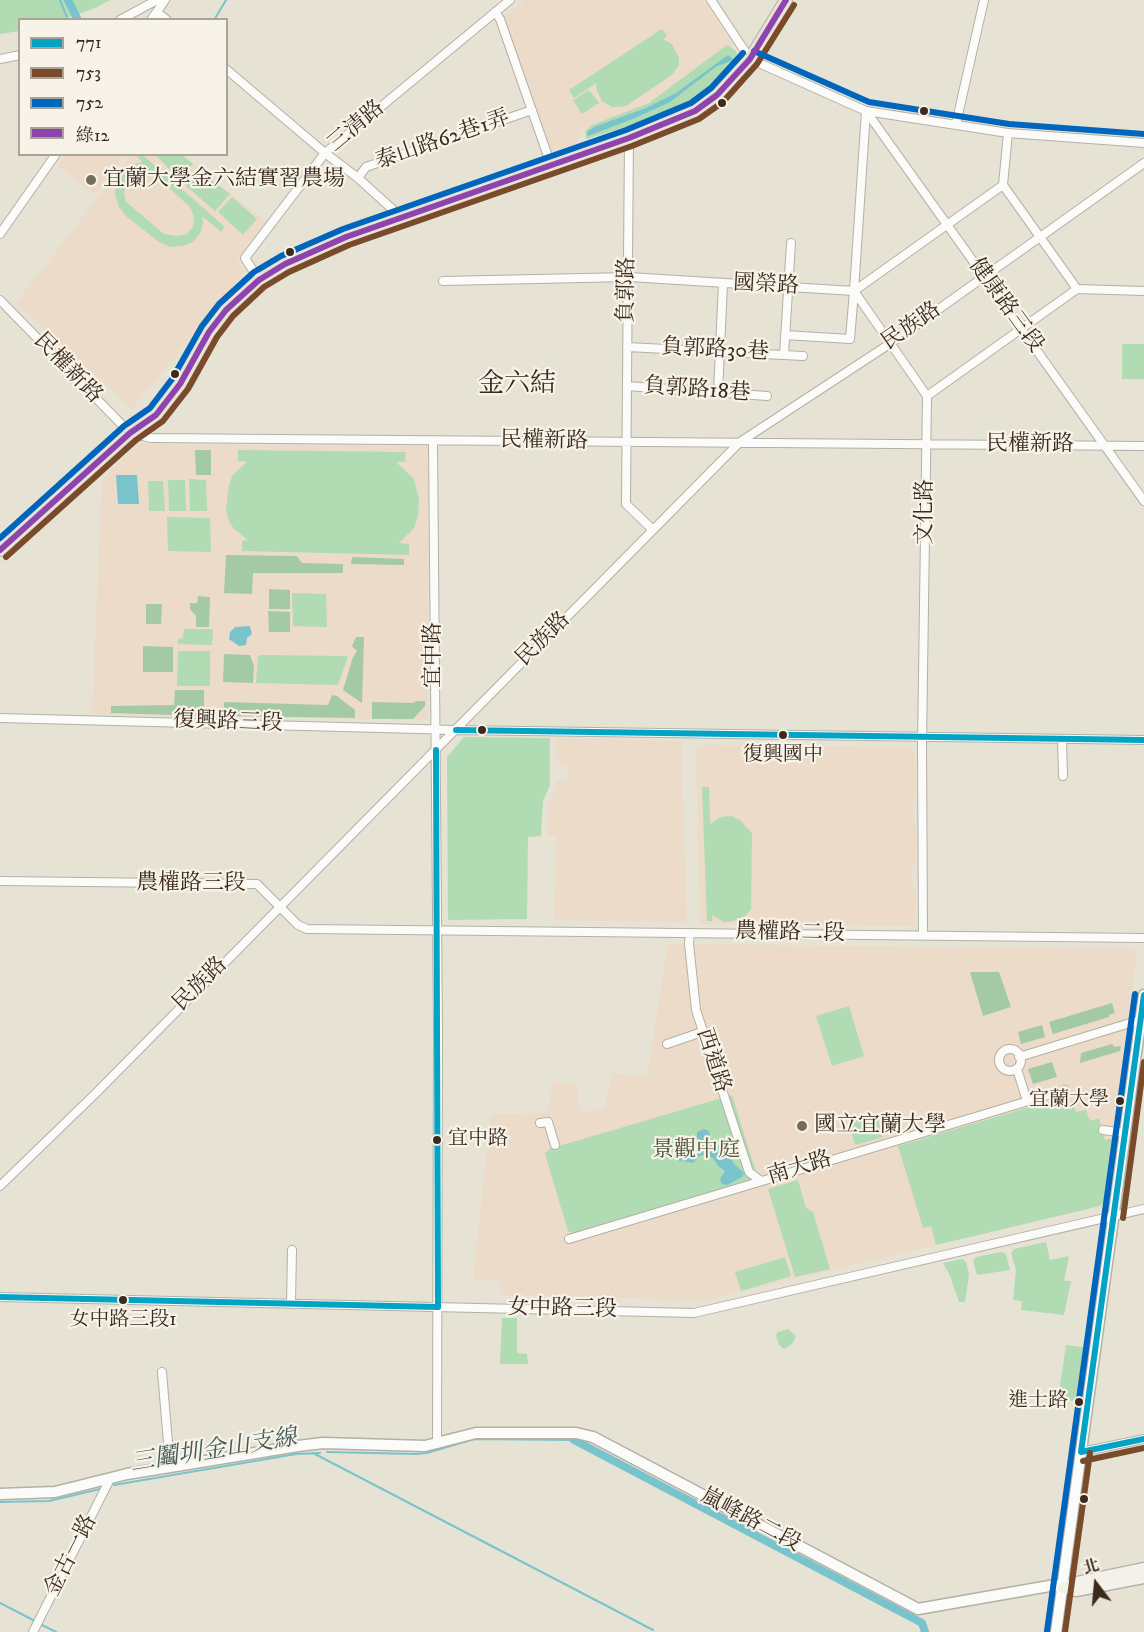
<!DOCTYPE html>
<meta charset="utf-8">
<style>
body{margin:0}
#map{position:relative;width:1144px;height:1632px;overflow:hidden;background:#e6e3d5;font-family:"IM FELL DW Pica","Noto Serif TC",serif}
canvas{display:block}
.legend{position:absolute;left:18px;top:18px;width:210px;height:138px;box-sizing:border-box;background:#f7f3e8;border:2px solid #aca397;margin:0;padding:8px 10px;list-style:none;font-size:18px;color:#3b2a1e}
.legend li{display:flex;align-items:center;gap:12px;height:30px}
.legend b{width:30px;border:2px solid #aca397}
.north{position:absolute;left:1066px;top:1554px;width:60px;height:60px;-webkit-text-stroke:4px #f7f3e8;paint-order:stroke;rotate:344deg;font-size:16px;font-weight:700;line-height:24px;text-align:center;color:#3b2a1e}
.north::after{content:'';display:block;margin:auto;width:21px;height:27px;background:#3b2a1e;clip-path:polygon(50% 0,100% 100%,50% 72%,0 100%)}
</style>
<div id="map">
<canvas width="1144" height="1632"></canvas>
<ul class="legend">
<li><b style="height:8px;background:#03a3c5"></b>771</li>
<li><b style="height:8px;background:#7a4b2a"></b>753</li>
<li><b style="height:8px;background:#0065bd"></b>752</li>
<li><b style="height:8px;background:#8e44ad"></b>綠12</li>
</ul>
<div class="north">北</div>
</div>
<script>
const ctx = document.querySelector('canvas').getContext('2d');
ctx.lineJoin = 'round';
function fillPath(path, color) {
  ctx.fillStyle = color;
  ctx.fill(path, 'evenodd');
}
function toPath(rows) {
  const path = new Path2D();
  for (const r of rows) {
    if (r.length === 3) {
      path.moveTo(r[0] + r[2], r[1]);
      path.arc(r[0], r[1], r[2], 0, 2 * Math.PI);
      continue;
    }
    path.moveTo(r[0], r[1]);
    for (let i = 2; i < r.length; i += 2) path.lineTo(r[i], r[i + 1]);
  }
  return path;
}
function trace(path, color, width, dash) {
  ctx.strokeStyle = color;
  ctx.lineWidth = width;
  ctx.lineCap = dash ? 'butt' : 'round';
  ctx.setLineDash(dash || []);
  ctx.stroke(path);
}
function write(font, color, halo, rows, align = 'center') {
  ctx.font = font + ' "IM FELL DW Pica","Noto Serif TC",serif';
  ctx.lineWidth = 4.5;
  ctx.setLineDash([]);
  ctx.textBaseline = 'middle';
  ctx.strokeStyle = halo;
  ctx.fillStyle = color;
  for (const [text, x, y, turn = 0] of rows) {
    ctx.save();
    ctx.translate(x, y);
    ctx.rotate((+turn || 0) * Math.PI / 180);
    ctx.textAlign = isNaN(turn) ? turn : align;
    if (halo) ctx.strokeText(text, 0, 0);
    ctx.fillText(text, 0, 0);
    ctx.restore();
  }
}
const built = toPath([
 [525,0,704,0,734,47,710,59,677,87,635,109,597,123,583,131,577,143,551,152,504,17],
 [65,155,65,154,124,155,95,195,57,166],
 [131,155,184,155,267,222,237,262,246,270,132,409,16,303],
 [138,444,428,446,428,720,92,714,102,479],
 [556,738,681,741,687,919,685,922,554,920,557,836,547,836,548,805,556,789,556,781,568,781,568,766,557,762],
 [700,745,910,747,915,753,916,795,913,799,913,818,916,826,916,864,912,868,911,883,916,890,915,924,913,926,702,924,700,922,696,749],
 [668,944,1133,949,1137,953,1104,1202,1100,1206,707,1300,501,1295,500,1279,473,1279,491,1114,547,1113,553,1081,577,1085,580,1113,605,1107,613,1073,647,1077]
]);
const green = toPath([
 [0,0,110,0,95,8,64,19,20,20,19,31,0,34],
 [662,29,667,36,663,39,672,44,679,58,679,65,672,75,626,106,612,107,602,101,597,91,596,83,574,98,569,90],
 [727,45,736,51,738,58,695,99,657,117,586,139,585,131,592,125,649,103],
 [589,90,599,103,582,114,573,100],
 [139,154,143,155,225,227,221,232,202,216,203,222,201,232,193,242,183,246,170,247,159,242,127,217,119,207,115,195,116,183,125,169,130,166,142,162,137,156],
 [138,173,148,173,156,176,190,207,194,216,193,226,187,234,178,236,164,234,126,202,124,193,126,185,130,178],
 [155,154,182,155,193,164,179,179],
 [199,170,230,194,215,211,186,186],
 [232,197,257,219,243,235,218,212],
 [1122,344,1144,344,1144,379,1122,379],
 [238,450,406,452,405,462,396,462,414,479,419,500,418,517,414,528,399,543,409,544,409,555,242,551,242,541,248,540,234,529,229,521,226,509,229,484,233,475,247,462,238,461],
 [189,479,206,480,207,511,190,511],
 [168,480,185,480,186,511,169,511],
 [148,481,163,481,165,511,149,511],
 [167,517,210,518,211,552,168,551],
 [292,593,326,594,327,627,293,626],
 [184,629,213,629,212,645,178,644,178,639,183,638],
 [178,651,210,651,210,686,177,686],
 [261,655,348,656,338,685,256,683,258,657],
 [464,737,550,738,550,785,543,801,541,836,528,837,527,919,448,920,447,757],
 [702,787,709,787,710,824,721,817,731,816,740,820,752,833,751,909,744,917,734,921,724,922,712,915,712,921,707,921],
 [849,1006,864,1056,832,1066,816,1016],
 [732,1095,758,1179,575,1234,568,1231,545,1154,549,1149],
 [1063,1097,1066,1106,1073,1104,1076,1112,1086,1110,1090,1121,1099,1118,1105,1140,1113,1138,1104,1202,1100,1206,936,1245,931,1226,923,1228,898,1146],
 [876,1113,883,1137,855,1145,848,1121],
 [798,1180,806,1208,813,1212,830,1269,795,1277,768,1189],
 [1046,1242,1050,1260,1069,1256,1064,1281,1071,1281,1064,1315,1021,1310,1022,1301,1013,1300,1016,1270,1011,1253,1014,1249],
 [1001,1252,1006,1254,1010,1270,977,1275,973,1261,976,1257],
 [785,1257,791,1276,741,1291,735,1272],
 [962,1259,966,1262,969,1274,965,1302,959,1302,950,1276,943,1263],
 [502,1318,517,1318,517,1353,527,1354,528,1364,500,1364],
 [788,1329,796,1336,793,1343,784,1349,779,1345,776,1335,778,1332],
 [1066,1345,1090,1348,1082,1402,1058,1399]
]);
const forest = toPath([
 [195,450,211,450,211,475,196,475],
 [226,555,297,556,302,563,343,564,343,573,253,573,252,594,224,593],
 [352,557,404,559,404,565,351,564],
 [269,589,290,590,290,609,269,609],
 [198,596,210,597,209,627,196,627,196,616,190,609,190,603,197,603],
 [146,604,162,604,161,624,146,624],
 [268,611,290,612,290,632,269,632],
 [356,637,364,637,362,703,343,690,353,657,357,651,352,646],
 [143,646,173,647,173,672,143,672],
 [224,654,250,655,254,666,253,683,223,682],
 [175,690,204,690,204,716,111,713,111,706,174,705],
 [332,695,337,696,355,710,355,718,224,716,224,702,328,705],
 [416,701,425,701,425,706,413,719,372,719,372,702,413,703],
 [970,972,999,972,1011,1007,983,1016],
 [1112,1003,1115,1013,1109,1015,1109,1017,1053,1034,1049,1022],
 [1042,1025,1045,1037,1021,1044,1018,1032],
 [1112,1044,1115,1047,1121,1046,1120,1051,1080,1063,1081,1053],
 [1052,1062,1057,1077,1033,1084,1028,1069]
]);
const water = toPath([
 [728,55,734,60,717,66,670,102,635,118,588,136,587,132,594,127,646,108,676,93],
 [116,475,137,475,139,504,118,504],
 [250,626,252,634,247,638,246,645,239,646,229,639,230,632,235,627],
 [704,1129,709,1131,711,1141,713,1144,730,1150,733,1163,744,1173,742,1177,727,1185,722,1184,720,1179,725,1171,718,1166,713,1158,706,1154,699,1156,693,1163,676,1160,675,1156,679,1152,697,1143,697,1132]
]);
const stream = toPath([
 [60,0,68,20],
 [214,20,226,0],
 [327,1452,416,1454,427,1453,474,1439,574,1440],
 [313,1453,653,1630],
 [114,1485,296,1454,320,1453],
 [0,1502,49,1501,100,1489],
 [0,1603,35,1621],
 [40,1624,56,1632]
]);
const canal = toPath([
 [68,0,77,18],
 [574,1440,922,1623,925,1632]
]);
const minor = toPath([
 [711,0,750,59,866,111,1008,133,1144,143],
 [157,12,167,20],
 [495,12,500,19,551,165],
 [120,20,157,0],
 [151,20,165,0],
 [0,59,20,55],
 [226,69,325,153,358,178,401,217],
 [866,111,854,291,927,396,922,744,923,936],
 [866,111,1144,501],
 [956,124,984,0],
 [629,138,626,504,653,530],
 [358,178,366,167,532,110],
 [1003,185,1077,289],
 [0,234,56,154],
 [259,280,245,258,325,153,510,0],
 [443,281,629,277,854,291,1003,185,1008,133],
 [0,300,130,433,151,438,1144,446],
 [785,335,850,339,854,291],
 [627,347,803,356],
 [784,355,791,243],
 [627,386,767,396],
 [718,393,723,283],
 [927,396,1077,289,1144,291],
 [433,441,438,1031,437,1444],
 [0,718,456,730,1144,740],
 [1062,739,1063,776],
 [0,881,257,884,298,925,307,929,1144,938],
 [690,933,689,944,696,1010,749,1172,761,1181],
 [667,1044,702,1032],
 [1010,1060,11],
 [1019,1057,1140,1020],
 [1017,1069,1027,1101],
 [540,1123,548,1122,555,1145],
 [1103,1130,1125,1133],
 [0,1186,95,1094,740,442,891,343,1144,163],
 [569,1239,1065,1090],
 [0,1297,694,1313,1144,1209],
 [291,1304,292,1250],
 [162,1372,170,1466],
 [1081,1452,1144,1439],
 [33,1632,110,1479]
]);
const tertiary = toPath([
 [0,1494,55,1492,127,1474,298,1446,323,1443,425,1446,476,1433,576,1433,593,1437,918,1609,1055,1585,1063,1588],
 [1056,1632,1144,995]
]);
const secondary = toPath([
 [1063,1588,1077,1582,1144,1568],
 [1063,1588,1076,1591,1144,1578]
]);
const primary = toPath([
 [0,550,130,433,156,415,180,384,209,332,226,310,259,280,285,264,346,237,629,138,695,111,717,95,750,59,786,0]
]);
const bus1 = toPath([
 [456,730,1144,740],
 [436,750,438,1307],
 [0,1297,438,1307],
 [1081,1452,1144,995],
 [1081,1452,1144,1439]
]);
const bus2 = toPath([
 [6,557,136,440,163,421,188,389,217,337,233,316,264,287,289,272,349,245,632,146,699,119,723,102,757,64,794,5],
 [1123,1218,1144,1062],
 [1083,1461,1144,1448],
 [1065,1632,1090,1453]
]);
const bus3 = toPath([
 [754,51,869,102,1009,124,1144,134],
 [0,538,124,426,150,408,172,379,202,326,219,304,254,272,281,256,343,229,626,130,691,103,711,88,743,53],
 [1047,1631,1135,994]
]);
const bus4 = toPath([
 [0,550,130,433,156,415,180,384,209,332,226,310,259,280,285,264,346,237,629,138,695,111,717,95,750,59,786,0]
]);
const markers = [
 [722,103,5,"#3b2a1e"],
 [924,111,5,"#3b2a1e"],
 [91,180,6,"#776b5e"],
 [290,252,5,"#3b2a1e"],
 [175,374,5,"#3b2a1e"],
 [482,730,5,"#3b2a1e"],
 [783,735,5,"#3b2a1e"],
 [1120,1101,5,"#3b2a1e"],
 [802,1126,6,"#776b5e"],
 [437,1140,5,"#3b2a1e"],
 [123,1300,5,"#3b2a1e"],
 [1079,1402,5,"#3b2a1e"],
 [1084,1499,5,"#3b2a1e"]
];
const busNames = [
 ["復興國中",783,756],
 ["宜蘭大學",1109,1101,"right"],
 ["宜中路",448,1140,"left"],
 ["女中路三段1",123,1321],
 ["進士路",1068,1402,"right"]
];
const streetNames = [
 ["三清路",357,127,-40],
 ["泰山路62巷1弄",443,141,-19],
 ["國榮路",766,286,3],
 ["負郭路",628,290,-89],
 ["健康路三段",1005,306,54],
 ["民族路",912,327,-35],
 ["負郭路30巷",715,351,3],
 ["民權新路",67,369,46],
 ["負郭路18巷",697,391,4],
 ["民權新路",544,442,1],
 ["民權新路",1030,445],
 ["文化路",926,512,-90],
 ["民族路",544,640,-45],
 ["宜中路",434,655,-90],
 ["復興路三段",228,723,2],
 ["農權路三段",191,884],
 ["農權路二段",790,934,1],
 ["民族路",201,985,-45],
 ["西道路",712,1061,72],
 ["南大路",800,1169,-17],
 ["女中路三段",562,1310,1],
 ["嵐峰路二段",750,1521,28],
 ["金古一路",72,1556,-63]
];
const poiNames = [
 ["宜蘭大學金六結實習農場",103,180],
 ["國立宜蘭大學",814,1126]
];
const parkNames = [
 ["景觀中庭",696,1151]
];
const waterNames = [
 ["三鬮圳金山支線",214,1452,-9]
];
const quarterNames = [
 ["金六結",517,386]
];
fillPath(built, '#ecdbc8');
fillPath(green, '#b1dbb2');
fillPath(forest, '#a3caa5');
fillPath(water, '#79c3cc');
trace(stream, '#79c3cc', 2);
trace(canal, '#79c3cc', 8);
trace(minor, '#b3b0a6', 10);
trace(tertiary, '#b3b0a6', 13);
trace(secondary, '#b3b0a6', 13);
trace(primary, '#b3b0a6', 14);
trace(minor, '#fbfbf9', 8);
trace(tertiary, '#fbfbf9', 10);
trace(secondary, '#f4f1ea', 10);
trace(primary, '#e9e2d6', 12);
trace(bus1, '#03a3c5', 6);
trace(bus2, '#7a4b2a', 6);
trace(bus3, '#0065bd', 6);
trace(bus4, '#8e44ad', 6);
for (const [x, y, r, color] of markers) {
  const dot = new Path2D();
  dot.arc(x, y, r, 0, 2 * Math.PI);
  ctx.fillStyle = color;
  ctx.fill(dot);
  trace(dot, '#f7f3e8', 2);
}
write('20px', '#3b2a1e', '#f7f3e8', busNames);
write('22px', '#3b2a1e', '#f7f3e8', streetNames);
write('22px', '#3b2a1e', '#f7f3e8', poiNames, 'left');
write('22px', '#4e553c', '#f7f3e8', parkNames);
write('italic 24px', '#405b5a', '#f7f3e8', waterNames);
write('26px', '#3b2a1e', '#f7f3e8', quarterNames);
</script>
